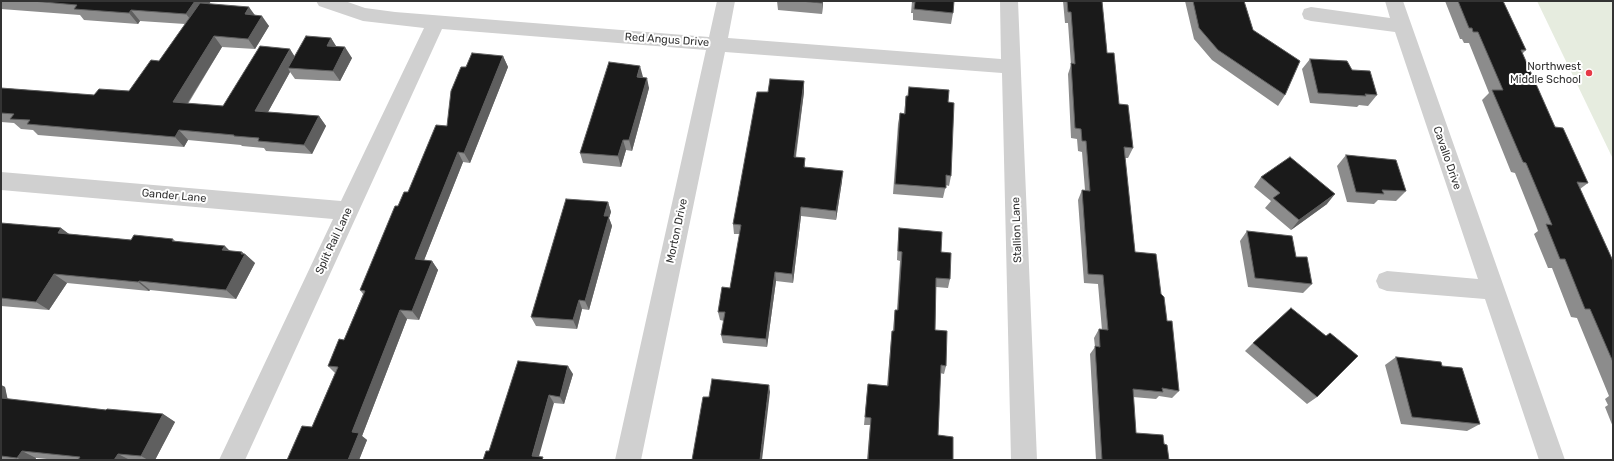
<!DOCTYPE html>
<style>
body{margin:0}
#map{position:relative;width:1614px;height:461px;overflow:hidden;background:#fff;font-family:Rubik,sans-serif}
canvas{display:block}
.frame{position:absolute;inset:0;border:2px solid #333;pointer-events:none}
</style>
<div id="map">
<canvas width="1614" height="461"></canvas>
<div class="frame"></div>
</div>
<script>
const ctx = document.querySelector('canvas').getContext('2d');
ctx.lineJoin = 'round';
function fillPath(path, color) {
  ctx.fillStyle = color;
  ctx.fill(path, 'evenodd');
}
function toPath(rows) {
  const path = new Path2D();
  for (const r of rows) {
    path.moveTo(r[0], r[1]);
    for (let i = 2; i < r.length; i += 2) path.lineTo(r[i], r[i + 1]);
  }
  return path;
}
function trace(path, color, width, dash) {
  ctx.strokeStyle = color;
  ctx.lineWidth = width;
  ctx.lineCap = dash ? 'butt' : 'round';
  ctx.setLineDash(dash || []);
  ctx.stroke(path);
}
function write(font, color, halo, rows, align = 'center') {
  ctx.font = font + ' Rubik,sans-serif';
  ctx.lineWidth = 4;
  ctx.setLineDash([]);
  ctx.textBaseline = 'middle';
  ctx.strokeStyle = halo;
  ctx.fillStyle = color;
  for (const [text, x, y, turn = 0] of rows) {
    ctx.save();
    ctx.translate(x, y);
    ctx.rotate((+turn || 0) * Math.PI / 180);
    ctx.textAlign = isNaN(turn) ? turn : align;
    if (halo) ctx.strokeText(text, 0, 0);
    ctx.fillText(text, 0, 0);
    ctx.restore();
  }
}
const green = toPath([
 [1537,1,1613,1,1613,159]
]);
const street = toPath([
 [316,1,345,1,365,8,395,12,709,37,717,1,735,1,728,38,1001,59,1000,1,1018,1,1037,460,1011,460,1002,73,725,52,641,460,615,460,706,50,442,29,245,460,219,460,333,219,1,190,1,172,341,201,424,28,363,21,319,6,316,1],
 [1385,1,1403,1,1565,460,1539,460,1485,299,1387,291,1379,288,1376,281,1379,274,1387,271,1478,279,1395,32,1311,21,1304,19,1302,14,1304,9,1311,7,1390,18,1385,1]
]);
const wall = toPath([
 [1,1,211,1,209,4,255,15,269,26,255,49,222,47,188,104,223,106,295,56,331,38,336,47,352,58,340,81,295,79,290,72,268,112,319,116,326,126,312,154,266,151,264,148,242,146,241,145,188,140,184,147,38,135,33,130,21,129,14,123,1,122,1,88,94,95,129,91,159,61,185,24,140,21,138,24,84,20,80,15,1,9],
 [777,1,823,1,822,14,778,10],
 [912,1,954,1,953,13,951,24,913,20,913,13,911,13],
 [1063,1,1102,1,1107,53,1119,104,1133,148,1128,158,1125,158,1135,252,1161,294,1167,321,1179,391,1172,398,1159,396,1156,399,1133,397,1136,433,1164,444,1169,460,1096,460,1090,354,1095,347,1094,338,1099,329,1102,330,1098,284,1084,283,1078,200,1082,190,1085,190,1082,152,1078,151,1077,139,1071,138,1068,74,1071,65,1068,23,1065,23],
 [1185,1,1244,1,1253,30,1285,95,1278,106,1212,60,1194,39],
 [1445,1,1503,1,1526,50,1522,54,1555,127,1588,183,1580,189,1613,261,1613,427,1605,407,1608,405,1605,399,1609,396,1577,318,1571,317,1552,268,1548,268,1534,234,1538,231,1535,223,1515,173,1511,172,1482,100,1489,93,1469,43,1464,43,1462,39,1460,39],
 [503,56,508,67,470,163,463,162,424,260,432,261,438,270,419,320,407,319,362,436,367,440,359,460,287,460,312,427,335,373,328,366,344,340,363,294,360,290,398,206,408,192,447,126,466,67],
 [1310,59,1352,70,1377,95,1368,106,1359,105,1357,107,1310,103,1302,69],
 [643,77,649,88,632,151,626,150,621,167,583,163,580,153],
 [804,81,804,92,796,157,805,158,805,167,842,181,836,220,801,216,793,283,776,281,767,347,723,343,721,335,724,321,720,320,718,312,730,288,740,234,734,234,733,224,768,92],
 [909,87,948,102,951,176,949,186,946,185,943,198,893,194,898,124,900,113,904,114,906,96,908,96],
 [1346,155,1406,191,1396,201,1378,200,1374,204,1347,202,1337,166],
 [1261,177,1327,204,1291,230,1265,208,1271,201,1254,187],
 [608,202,611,212,609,218,612,226,589,310,582,309,577,329,536,326,531,317],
 [1,223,61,228,69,234,131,240,173,239,175,241,230,251,242,252,244,254,245,254,255,263,236,299,150,290,149,291,67,283,49,310,1,306],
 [899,228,941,252,950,279,948,288,936,287,935,330,946,366,944,374,940,373,938,435,953,460,867,460,870,425,864,425,867,392,868,384,887,386,891,340,892,331,893,331,894,318,895,310,897,310,900,261,897,260,898,237],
 [1247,231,1296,257,1312,284,1303,293,1248,287,1240,241],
 [1253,343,1317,397,1307,404,1245,351],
 [1396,357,1442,366,1480,424,1467,431,1401,424,1385,365],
 [518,361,573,374,564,404,554,403],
 [1,385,5,387,7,399,106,410,163,414,175,422,155,460,58,460,36,458,35,460,1,460]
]);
const shadedWall = toPath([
 [195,1,211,1,195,25,186,14],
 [822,1,823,1,822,14],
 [249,7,257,18,245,14],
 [131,10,140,21,138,24,129,13],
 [262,16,269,26,255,49,248,39],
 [214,36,222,47,182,112,173,102],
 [331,38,338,49,327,46],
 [345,47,352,58,340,81,333,71],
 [290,49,297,60,288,68,290,72,263,121,255,111],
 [503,56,508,67,470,163,464,153],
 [640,66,643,77,637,77],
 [647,78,649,88,632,151,629,140],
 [804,81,804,92,794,167,794,157],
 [319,116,326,126,312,154,304,145],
 [179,130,188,140,184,147,175,137],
 [623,140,626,150,621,167,618,156],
 [458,152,463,162,421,268,415,259],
 [843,171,842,181,836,220,836,211],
 [1335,194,1327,204,1291,230,1299,220],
 [608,202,611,212,609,218,612,226,589,310,585,301,604,216],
 [801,207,801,216,793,283,792,274],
 [61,228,74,238,58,233],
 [225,246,234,255,222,250],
 [242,252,245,255,245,254,255,263,236,299,226,290],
 [432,261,438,270,419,320,412,311],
 [775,272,776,281,767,347,766,339],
 [54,274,67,283,49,310,36,302],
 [139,281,150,290,149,291,138,282],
 [579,300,582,309,577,329,573,320],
 [400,310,407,319,362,436,367,440,359,460,348,460,352,432],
 [568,366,573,374,564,404,560,397],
 [1,385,5,387,9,405,1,401],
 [769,385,770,392,762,460,760,460],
 [549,395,554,403,538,460,532,456],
 [163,414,175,422,155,460,148,460,141,456],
 [22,451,36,458,35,460,22,460,17,458],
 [118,454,130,460,114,460]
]);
const building = toPath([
 [32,1,195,1,186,14,131,10,129,13,74,9,77,5,32,1],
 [800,1,822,1,822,3,800,1],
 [912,1,954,1,953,13,914,9,915,2,912,2,912,1],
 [1067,1,1102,1,1107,53,1114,53,1119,104,1128,105,1133,148,1124,147,1135,252,1156,254,1161,294,1164,297,1167,321,1172,321,1179,391,1162,388,1163,392,1133,389,1136,433,1163,435,1164,444,1167,445,1169,460,1102,460,1095,346,1100,347,1099,329,1108,330,1103,275,1088,274,1082,190,1090,191,1086,141,1082,141,1081,129,1075,128,1071,63,1075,64,1071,12,1068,12,1067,1],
 [1193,1,1244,1,1253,30,1300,61,1285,95,1218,50,1199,28,1193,1],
 [1458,1,1503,1,1526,50,1521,50,1555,127,1563,128,1588,183,1577,182,1613,261,1613,362,1590,309,1585,309,1565,259,1560,259,1546,224,1552,225,1547,213,1526,163,1523,162,1492,90,1503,90,1478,32,1473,32,1472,28,1469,28,1458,1],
 [200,3,249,7,245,14,262,16,248,39,214,36,173,102,223,106,260,46,290,49,255,111,319,116,304,145,258,141,259,138,234,136,234,135,179,130,175,137,27,124,30,120,10,119,14,114,1,113,1,88,94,95,99,89,129,91,151,60,159,61,200,3],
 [306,36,331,38,327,46,345,47,333,71,288,68,306,36],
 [472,53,503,56,464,153,458,152,415,259,432,261,412,311,400,310,352,432,359,433,348,460,287,460,302,426,312,427,338,367,328,366,339,339,344,340,365,291,360,290,395,206,398,206,404,192,408,192,436,125,447,126,451,91,461,67,466,67,472,53],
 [1310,59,1347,61,1352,70,1370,71,1377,95,1365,94,1366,96,1318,93,1310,59],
 [609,62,640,66,637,77,647,78,629,140,623,140,618,156,580,153,609,62],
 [770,79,804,81,794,157,805,158,804,167,843,171,836,211,801,207,792,274,775,272,766,339,721,335,725,312,718,312,722,287,730,288,741,225,733,224,757,92,768,92,770,79],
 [909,87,949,90,948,102,954,103,951,176,946,175,946,188,895,184,900,113,905,114,906,96,908,96,909,87],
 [1346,155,1396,160,1406,191,1382,190,1384,194,1356,192,1346,155],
 [1290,157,1335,194,1299,220,1273,198,1280,193,1261,177,1290,157],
 [566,199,608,202,604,216,609,216,585,301,579,300,573,320,531,317,566,199],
 [1,223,61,228,58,233,131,240,134,235,173,239,172,241,225,246,222,250,242,252,241,254,245,254,226,290,139,281,138,282,54,274,36,302,1,298,1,223],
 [899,228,942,232,941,252,951,253,950,279,936,278,935,330,947,331,946,366,941,365,938,435,953,437,953,460,868,460,871,418,865,417,868,384,888,386,892,331,894,331,895,310,898,310,902,252,898,251,899,228],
 [1247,231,1292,236,1296,257,1307,257,1312,284,1255,278,1247,231],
 [1291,308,1326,336,1330,333,1358,356,1317,397,1253,343,1291,308],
 [1396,357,1441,362,1442,366,1462,368,1480,424,1412,417,1396,357],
 [518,361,568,366,560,397,549,395,532,456,543,457,542,460,483,460,486,451,489,451,518,361],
 [712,379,769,385,760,460,692,460,703,397,709,397,712,379],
 [1,398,106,410,107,409,163,414,141,456,118,454,114,460,78,460,80,457,22,451,17,458,1,456,1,398]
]);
const markers = [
 [1589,73,4,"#e63946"]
];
const streetNames = [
 ["Red Angus Drive",667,40,4],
 ["Cavallo Drive",1447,158,71],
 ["Gander Lane",174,196,5],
 ["Stallion Lane",1017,230,-92],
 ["Morton Drive",677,231,-78],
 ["Split Rail Lane",334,241,-65]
];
const poiNames = [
 ["Northwest",1581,67],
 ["Middle School",1581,80]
];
fillPath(green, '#e6ecdf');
fillPath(street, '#d0d0d0');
fillPath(wall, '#8c8c8c');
fillPath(shadedWall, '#5f5f5f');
fillPath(building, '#1a1a1a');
trace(building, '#5f5f5f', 1);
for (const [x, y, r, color] of markers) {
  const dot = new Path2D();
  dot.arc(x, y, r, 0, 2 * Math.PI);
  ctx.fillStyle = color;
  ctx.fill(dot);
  trace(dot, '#fff', 1.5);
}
write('11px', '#333', '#fff', streetNames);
write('11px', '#333', '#fff', poiNames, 'right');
</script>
